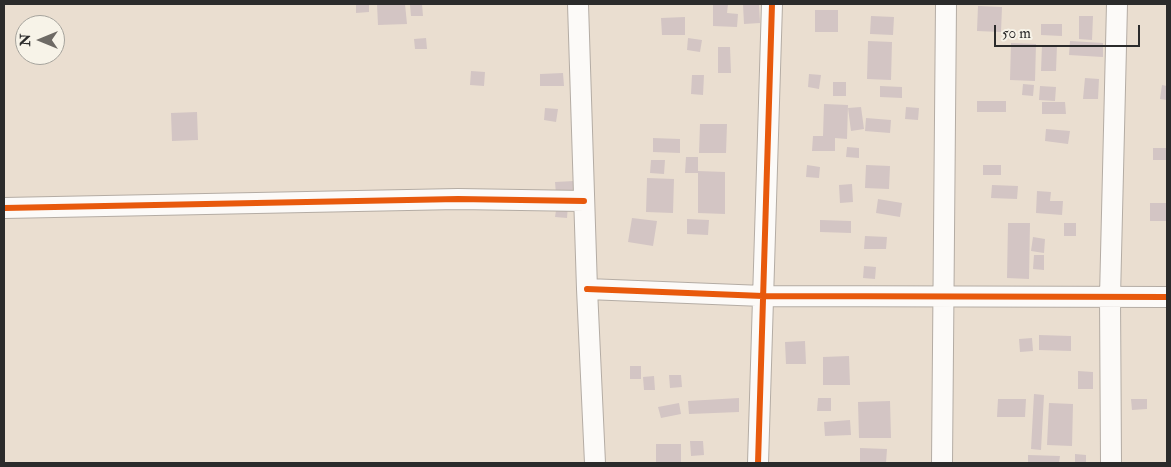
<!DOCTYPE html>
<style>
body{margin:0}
#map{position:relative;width:1171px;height:467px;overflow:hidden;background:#eaded0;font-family:"IM FELL Double Pica",serif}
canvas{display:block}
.frame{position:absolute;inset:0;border:5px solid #2b2b2b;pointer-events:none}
.north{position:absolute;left:15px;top:15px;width:50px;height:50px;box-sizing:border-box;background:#f7f3e8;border:1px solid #a5a39c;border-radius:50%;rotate:270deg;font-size:14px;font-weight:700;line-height:20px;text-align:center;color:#2b2b2b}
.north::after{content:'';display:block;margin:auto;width:18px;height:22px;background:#6e6a65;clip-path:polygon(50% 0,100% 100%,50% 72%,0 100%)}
.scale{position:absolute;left:994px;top:25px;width:146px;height:22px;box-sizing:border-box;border:2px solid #2b2b2b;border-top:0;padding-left:6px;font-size:15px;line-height:18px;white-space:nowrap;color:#2b2b2b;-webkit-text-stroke:4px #f7f3e8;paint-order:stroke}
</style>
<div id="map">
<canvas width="1171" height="467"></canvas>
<div class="frame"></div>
<div class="north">N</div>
<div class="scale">50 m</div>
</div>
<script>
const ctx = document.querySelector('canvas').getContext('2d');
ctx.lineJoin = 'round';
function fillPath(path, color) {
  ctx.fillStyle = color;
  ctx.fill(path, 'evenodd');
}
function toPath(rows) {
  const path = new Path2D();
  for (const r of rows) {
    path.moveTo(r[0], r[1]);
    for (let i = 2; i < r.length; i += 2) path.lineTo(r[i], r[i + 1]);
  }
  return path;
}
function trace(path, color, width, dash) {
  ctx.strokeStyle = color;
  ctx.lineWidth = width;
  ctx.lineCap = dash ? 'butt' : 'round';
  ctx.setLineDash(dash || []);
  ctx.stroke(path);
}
const building = toPath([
 [356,4,369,4,369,12,356,13],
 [377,4,405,4,407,24,378,25],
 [422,4,423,16,411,16,410,5],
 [713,4,728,4,727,13,738,14,737,27,713,26],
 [743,4,759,4,760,23,744,24],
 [978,6,1002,7,1001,32,977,31],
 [815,10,838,10,838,32,815,32],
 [871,16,894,17,893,35,870,34],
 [1079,16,1093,16,1092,40,1079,39],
 [685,17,685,35,662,35,661,18],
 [1041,24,1062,24,1062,36,1041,35],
 [426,38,427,49,415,49,414,39],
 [688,38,702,40,700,52,687,50],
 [868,41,892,42,891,80,867,79],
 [1070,41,1103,43,1103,57,1069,55],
 [1011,43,1036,44,1035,81,1010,80],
 [1042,45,1057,45,1056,71,1041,71],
 [718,47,730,47,731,73,718,73],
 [471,71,485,72,484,86,470,85],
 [563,73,564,86,540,86,540,74],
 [809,74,821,75,819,89,808,87],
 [692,75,704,75,703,95,691,94],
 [1085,78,1099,79,1098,99,1083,99],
 [833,82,846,82,846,96,833,96],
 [1023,84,1034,85,1033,96,1022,95],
 [1162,85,1167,86,1167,100,1160,99],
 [880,86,902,87,902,98,880,97],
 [1040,86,1056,87,1055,101,1039,100],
 [977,101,1006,101,1006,112,977,112],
 [1042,102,1065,102,1066,114,1042,114],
 [824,104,848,105,847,139,835,138,835,151,812,151,813,136,823,136],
 [861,107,864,129,851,131,848,108],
 [906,107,919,108,918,120,905,119],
 [545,108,558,109,556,122,544,120],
 [197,112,198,140,172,141,171,113],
 [866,118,891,120,890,133,865,131],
 [700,124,727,124,726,153,699,153],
 [1046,129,1070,131,1068,144,1045,141],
 [653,138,680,139,680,153,653,152],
 [847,147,859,148,859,158,846,157],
 [1153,148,1167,148,1167,160,1153,160],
 [686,157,698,157,698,171,725,172,725,214,698,213,698,173,685,173],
 [651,160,665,160,664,174,650,173],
 [807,165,820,167,819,178,806,177],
 [866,165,890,166,889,189,865,188],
 [983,165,1001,165,1001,175,983,175],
 [647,178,674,179,673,213,646,212],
 [574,181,574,193,556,194,555,182],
 [852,184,853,202,840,203,839,185],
 [992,185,1018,186,1017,199,991,198],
 [1037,191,1051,192,1050,201,1063,201,1062,215,1036,213],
 [878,199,902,203,900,217,876,213],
 [1150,203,1167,203,1167,221,1150,221],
 [557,204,568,205,567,218,555,217],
 [632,218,657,221,653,246,628,242],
 [687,219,709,220,708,235,687,234],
 [820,220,851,221,851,233,820,232],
 [1008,223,1030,223,1029,279,1007,278],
 [1064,223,1076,223,1076,236,1064,236],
 [865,236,887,237,886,249,864,249],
 [1033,237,1045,239,1044,253,1031,251],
 [1034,255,1044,255,1044,270,1033,269],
 [864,266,876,267,875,279,863,278],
 [1039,335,1071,336,1071,351,1039,350],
 [1032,338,1033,351,1020,352,1019,339],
 [805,341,806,364,786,364,785,342],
 [849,356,850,385,823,385,823,357],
 [630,366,641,366,641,379,630,379],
 [1078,371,1093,372,1093,389,1078,389],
 [669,375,681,375,682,387,670,388],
 [654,376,655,390,644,390,643,377],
 [1034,394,1044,395,1041,450,1031,449],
 [739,398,739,412,689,414,688,401],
 [818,398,831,398,831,411,817,411],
 [998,399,1026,399,1025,417,997,417],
 [1131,399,1147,399,1147,409,1132,410],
 [890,401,891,438,859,438,858,402],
 [679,403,681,414,661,418,658,407],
 [1049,403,1073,404,1072,446,1047,445],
 [850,420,851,435,825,436,824,422],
 [690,441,703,441,704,455,691,456],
 [656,444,681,444,681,463,656,463],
 [860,448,887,449,886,463,860,463],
 [1075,454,1086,455,1086,463,1075,463],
 [1028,455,1060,456,1059,463,1028,463]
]);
const minor = toPath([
 [578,4,587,289,595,463],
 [4,208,458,199,584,201],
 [587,289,763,296,1167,297],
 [758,463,772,4],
 [942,463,946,4],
 [1111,463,1110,297,1117,4]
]);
const cycleway = toPath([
 [4,208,458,199,584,201],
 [587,289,763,296,1167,297],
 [758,463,772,4]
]);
fillPath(building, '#d3c5c4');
trace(minor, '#b4aca4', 22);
trace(minor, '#fcfaf8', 20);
trace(cycleway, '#e8590c', 6);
</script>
